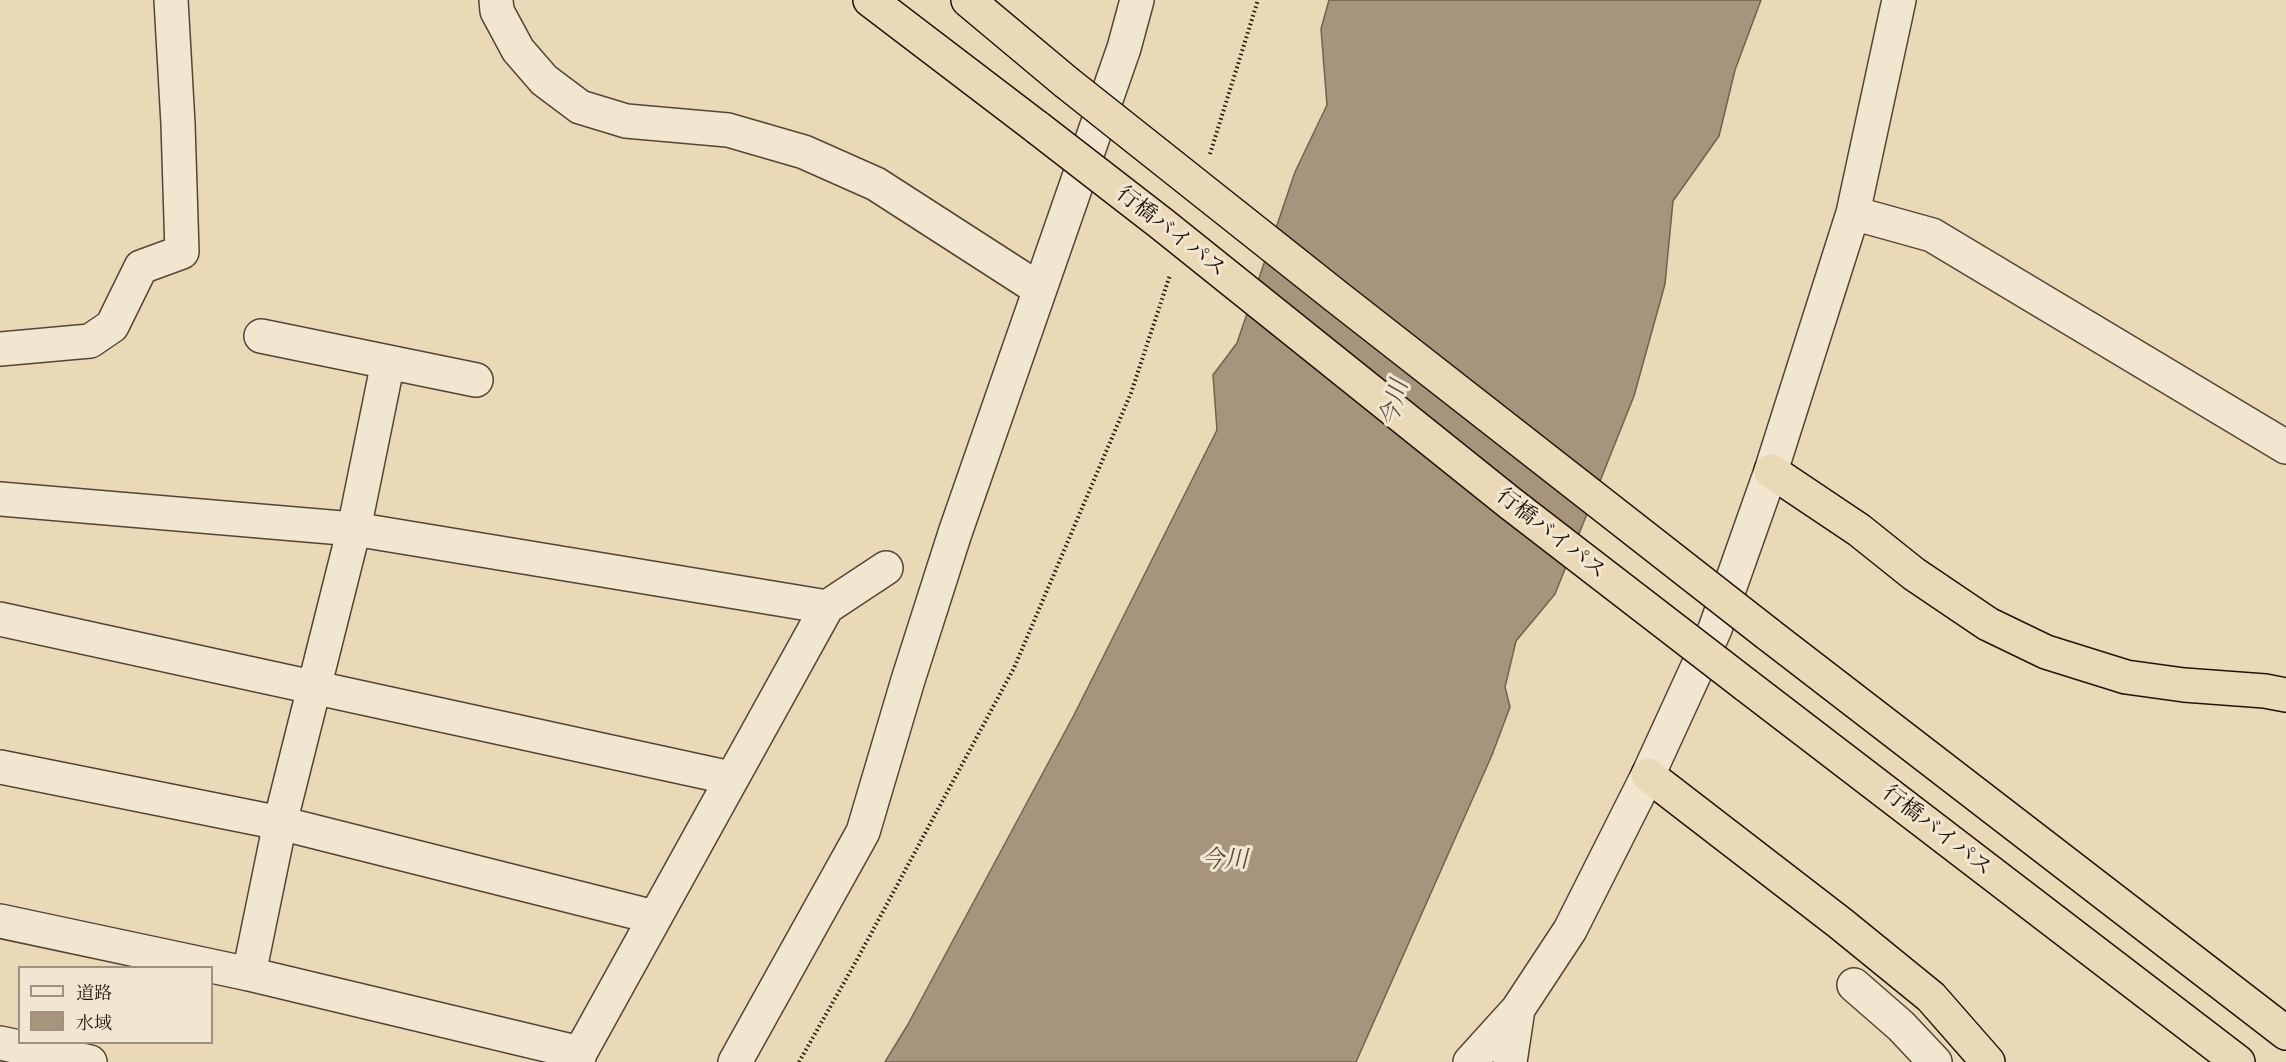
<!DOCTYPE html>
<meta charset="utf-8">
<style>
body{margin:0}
#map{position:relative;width:2286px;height:1062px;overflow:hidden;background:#ead9b6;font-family:"EB Garamond","Noto Serif JP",serif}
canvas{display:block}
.legend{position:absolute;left:18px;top:966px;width:195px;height:78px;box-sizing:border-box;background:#f1e6d0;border:2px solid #9e9182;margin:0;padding:8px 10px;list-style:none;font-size:18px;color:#22120c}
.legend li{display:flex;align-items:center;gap:12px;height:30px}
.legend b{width:30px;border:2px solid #9e9182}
</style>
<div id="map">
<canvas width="2286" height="1062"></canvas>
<ul class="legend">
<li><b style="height:8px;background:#f1e6d0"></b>道路</li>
<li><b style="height:16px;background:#a6957c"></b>水域</li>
</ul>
</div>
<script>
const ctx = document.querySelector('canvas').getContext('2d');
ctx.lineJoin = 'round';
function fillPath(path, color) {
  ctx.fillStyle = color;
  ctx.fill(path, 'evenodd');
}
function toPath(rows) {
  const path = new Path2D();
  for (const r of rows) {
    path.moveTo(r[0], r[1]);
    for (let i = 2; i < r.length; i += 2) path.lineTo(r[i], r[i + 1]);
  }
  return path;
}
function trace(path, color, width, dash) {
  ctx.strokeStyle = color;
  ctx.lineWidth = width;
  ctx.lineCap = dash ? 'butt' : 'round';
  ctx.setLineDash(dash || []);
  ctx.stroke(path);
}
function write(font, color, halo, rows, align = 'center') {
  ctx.font = font + ' "EB Garamond","Noto Serif JP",serif';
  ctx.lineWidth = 6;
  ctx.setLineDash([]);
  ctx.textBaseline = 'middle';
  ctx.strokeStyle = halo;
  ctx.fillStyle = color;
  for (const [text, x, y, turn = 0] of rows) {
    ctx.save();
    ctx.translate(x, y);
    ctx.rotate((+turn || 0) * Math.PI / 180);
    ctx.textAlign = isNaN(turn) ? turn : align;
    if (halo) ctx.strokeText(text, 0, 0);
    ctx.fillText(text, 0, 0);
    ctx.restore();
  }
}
const water = toPath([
 [1329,0,1761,0,1735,70,1719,136,1673,201,1665,284,1634,396,1555,594,1516,641,1505,687,1510,707,1492,755,1356,1062,885,1062,907,1026,1074,715,1217,430,1213,375,1237,343,1295,172,1327,105,1321,29,1329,0]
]);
const path = toPath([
 [1210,154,1258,0],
 [799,1062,859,956,1014,668,1131,393,1170,275]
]);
const minor = toPath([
 [496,0,497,11,518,50,544,80,580,107,626,121,728,130,804,152,876,184,1039,289],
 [1853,213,1932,235,2286,447],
 [261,336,476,380],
 [0,349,90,341,112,326,141,267,182,252,178,124,171,0],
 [0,499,354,529,827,607,580,1053,578,1062],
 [827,607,886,568],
 [0,619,731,778],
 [0,767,280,823,654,917],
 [0,921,249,974,580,1053],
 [249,974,280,823,354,529,388,362],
 [1854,985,1901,1026,1935,1062],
 [0,1043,90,1062],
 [735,1062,863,832,908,680,955,533,1124,48,1137,0],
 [1470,1062,1518,1009,1570,930,1648,775,1715,629,1771,471,1853,213,1899,0],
 [1510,1062,1518,1009]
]);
const highway = toPath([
 [870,0,1038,128],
 [968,0,1066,82],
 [1771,471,1859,530,1914,574,1988,624,2046,652,2126,677,2184,685,2265,691,2286,695],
 [1768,634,2286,1033],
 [1746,685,2238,1062],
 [1648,775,1840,923,1931,997,1988,1062]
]);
const highwayBridge = toPath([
 [1066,82,1337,297,1768,634],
 [1038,128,1162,224,1510,503,1746,685]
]);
const streetNames = [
 ["行橋バイパス",1171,232,38],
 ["行橋バイパス",1551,534,38],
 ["行橋バイパス",1937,831,38]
];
const waterNames = [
 ["今川",1395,404,-75],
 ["今川",1224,860]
];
fillPath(water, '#a6957c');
trace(water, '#71614f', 1.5);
trace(minor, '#544436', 36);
trace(highway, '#22120c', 36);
trace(path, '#22120c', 4, [1.5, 3]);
trace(minor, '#f1e6d0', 33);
trace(highway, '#ead9b6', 33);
trace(highwayBridge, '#22120c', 36, []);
trace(highwayBridge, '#ead9b6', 33);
write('22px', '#22120c', '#f1e6d0', streetNames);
write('italic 24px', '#5d4d3e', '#f1e6d0', waterNames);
</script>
